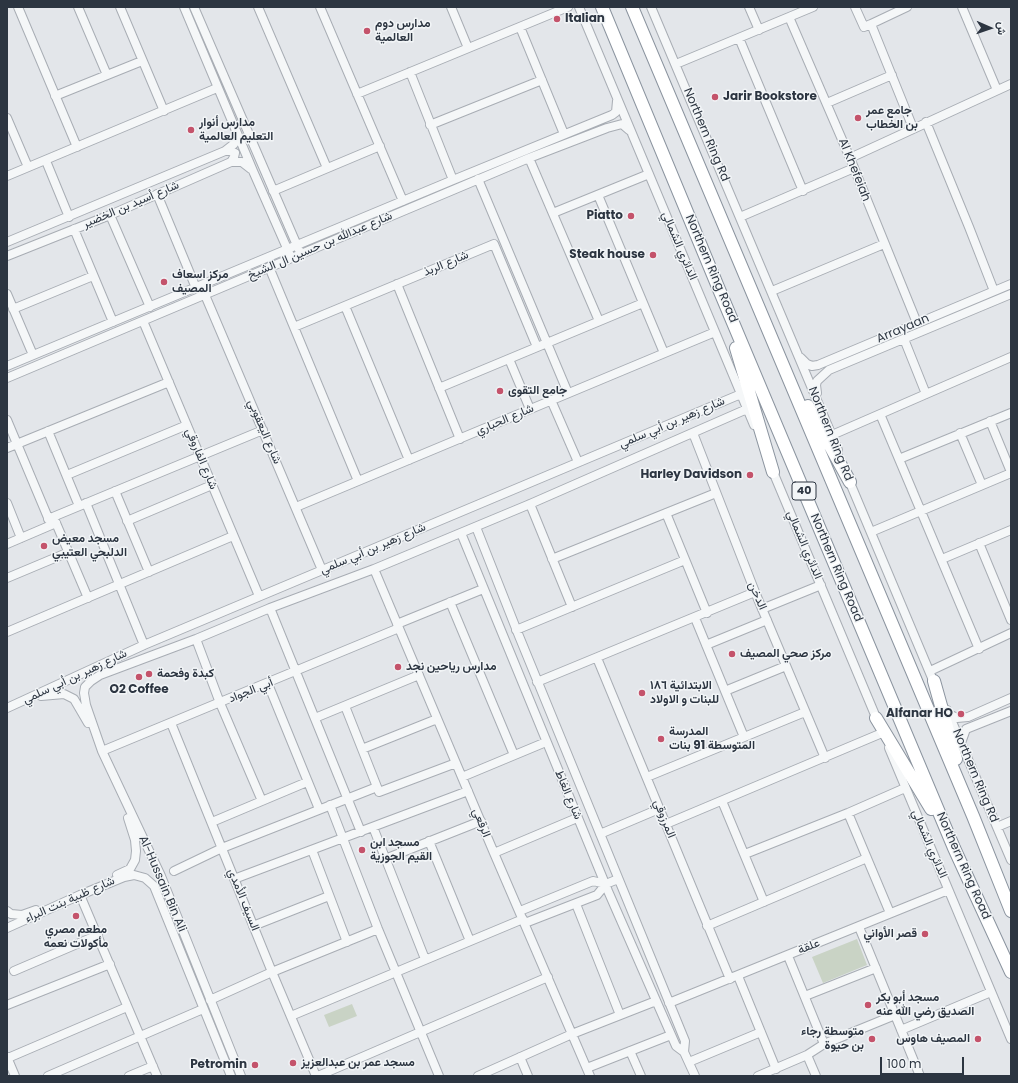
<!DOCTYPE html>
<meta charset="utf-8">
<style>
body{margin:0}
#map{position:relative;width:1018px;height:1083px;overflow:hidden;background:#e3e6ea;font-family:Poppins,Vazirmatn,sans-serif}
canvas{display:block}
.frame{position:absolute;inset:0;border:8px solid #2c3541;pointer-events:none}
.north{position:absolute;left:970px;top:8px;width:40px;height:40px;-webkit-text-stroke:3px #f2f5f7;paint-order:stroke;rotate:92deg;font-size:11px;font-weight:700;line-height:16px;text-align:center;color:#2c3541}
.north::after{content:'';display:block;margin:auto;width:14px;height:18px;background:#2c3541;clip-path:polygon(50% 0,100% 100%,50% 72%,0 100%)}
.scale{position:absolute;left:880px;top:1057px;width:84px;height:18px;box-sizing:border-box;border:2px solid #2c3541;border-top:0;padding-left:5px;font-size:12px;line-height:14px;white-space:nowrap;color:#2c3541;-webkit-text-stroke:3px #f2f5f7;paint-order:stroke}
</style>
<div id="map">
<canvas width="1018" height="1083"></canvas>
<div class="frame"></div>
<div class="north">ش</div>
<div class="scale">100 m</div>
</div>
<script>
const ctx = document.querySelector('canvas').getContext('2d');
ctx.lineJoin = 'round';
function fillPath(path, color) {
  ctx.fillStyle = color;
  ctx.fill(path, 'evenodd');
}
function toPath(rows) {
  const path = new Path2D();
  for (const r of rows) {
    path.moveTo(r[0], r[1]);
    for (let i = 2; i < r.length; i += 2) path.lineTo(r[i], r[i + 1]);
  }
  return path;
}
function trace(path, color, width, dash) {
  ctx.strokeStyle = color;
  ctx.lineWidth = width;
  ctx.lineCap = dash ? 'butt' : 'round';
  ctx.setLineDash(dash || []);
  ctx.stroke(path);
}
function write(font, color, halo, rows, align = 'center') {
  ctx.font = font + ' Poppins,Vazirmatn,sans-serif';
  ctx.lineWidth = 3;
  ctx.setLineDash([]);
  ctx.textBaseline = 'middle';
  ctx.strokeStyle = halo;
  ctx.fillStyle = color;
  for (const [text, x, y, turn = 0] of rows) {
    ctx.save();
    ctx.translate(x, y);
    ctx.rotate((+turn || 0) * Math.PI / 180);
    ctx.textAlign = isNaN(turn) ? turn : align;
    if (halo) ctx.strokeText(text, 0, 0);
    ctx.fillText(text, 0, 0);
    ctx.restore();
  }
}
const green = toPath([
 [857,939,867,965,823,983,812,957],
 [352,1004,357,1016,329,1027,324,1015]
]);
const minor = toPath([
 [18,7,77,147],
 [78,7,107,75],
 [120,7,164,111],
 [184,7,253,171,290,255],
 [194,7,299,250],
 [258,7,327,168],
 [320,7,403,201],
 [451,7,468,48],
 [579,7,754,425],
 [651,7,838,450],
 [749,7,759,30],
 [855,7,864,27,871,24,913,128],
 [962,7,997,90],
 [789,17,850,158,917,323],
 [871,24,907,7],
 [520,27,564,134],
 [739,38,803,191],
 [676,64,813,7],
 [410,72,453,180],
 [357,94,568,7],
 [55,96,142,61],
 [827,103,892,75],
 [7,118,28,167],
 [926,122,969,227,994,291],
 [430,125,542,80],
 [225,151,230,151,235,153,234,157,231,162],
 [529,158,599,321],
 [850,158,1011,84],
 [46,161,69,217],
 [7,176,217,88],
 [478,179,568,393],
 [273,191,380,146],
 [157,194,196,288],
 [598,195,664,353],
 [553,213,649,174],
 [110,215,150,307],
 [740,217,854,168],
 [74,229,113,322],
 [7,242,225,151,234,144,236,131],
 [7,256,110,215,231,162,242,162,251,169],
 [269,267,358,481],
 [397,284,460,439],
 [772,291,884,244],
 [7,294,33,355],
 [205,295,322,570],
 [345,306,409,460],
 [13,309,93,276],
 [143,321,259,596],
 [294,327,494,244,537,347],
 [904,339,926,394],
 [801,358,807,364,812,366,818,365,1011,284],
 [509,359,530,409],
 [7,366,453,180,612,115,616,112,617,101],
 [7,378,529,158,607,128,622,124,629,130],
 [439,388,643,303],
 [817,393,816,385,817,381,829,370,1011,294],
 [551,400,578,462],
 [880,414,979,649],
 [7,420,49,520,56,523],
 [990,421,1011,472],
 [48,431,79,506],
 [693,433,755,592,825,758],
 [960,433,982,485],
 [832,435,1011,357],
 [7,448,169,382],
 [899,459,1011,413],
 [771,467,878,722],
 [67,475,187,425],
 [848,478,935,685],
 [115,491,149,572],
 [7,503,21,538],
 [86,503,144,645],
 [530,504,572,607],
 [296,507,715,332],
 [666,513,707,613],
 [48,519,263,430],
 [127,521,212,485],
 [56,523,88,598],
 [476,527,519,636,685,1041,684,1052,695,1076],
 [871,532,1011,473],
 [461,533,608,891,676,1046,684,1052],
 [979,543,1011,620],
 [7,544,56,523],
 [552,559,716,493],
 [942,559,1011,530],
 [374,569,494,853,590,1076],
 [7,578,69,552],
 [450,602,514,755],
 [270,608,361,832],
 [762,609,821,585],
 [695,618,744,737],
 [397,624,483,589],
 [516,630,685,560],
 [7,632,233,536],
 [196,639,220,703,262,801],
 [706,645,767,620],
 [597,658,730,979],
 [930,671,1011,633],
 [537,682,755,592],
 [268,684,319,809],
 [725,691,786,666],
 [41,696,64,694,74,699,88,723],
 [345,706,379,792,456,763],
 [7,708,144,645,741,394],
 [947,710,1011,860],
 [949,714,957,718,968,717,1011,698],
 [315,718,419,675],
 [171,723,272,972,316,1076],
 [961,743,966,729,1011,711],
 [101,748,102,751,399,628],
 [889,748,1011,1039],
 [362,749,437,719],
 [462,777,546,742],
 [647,777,805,712],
 [722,801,764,902],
 [330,805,378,929,439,1076],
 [848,813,890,913],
 [212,822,307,782],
 [666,824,882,733],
 [373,827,425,959],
 [997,827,1011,821],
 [600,834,659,809],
 [429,841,470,941],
 [312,850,347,942],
 [494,853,577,818],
 [745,854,848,813,905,788],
 [385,859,481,821],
 [174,871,222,848,377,787],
 [117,875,130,869,135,860,136,851,135,840,128,818],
 [234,879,468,791],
 [80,895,157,1076],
 [576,904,620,1015],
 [7,911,11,914,22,915,36,910],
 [520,911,593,881,606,884],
 [525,923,597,895,606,884,618,879],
 [253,926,329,896],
 [707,926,867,858],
 [859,927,920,1076],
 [7,928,80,895,124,877,134,875,145,878,154,886,231,1076],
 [788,956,824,1044],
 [14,971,98,935],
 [738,976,776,1069],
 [805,996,876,968],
 [210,1000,272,972,378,929],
 [669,1003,948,890],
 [7,1005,110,964],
 [291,1016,523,919],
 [901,1030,991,992],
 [630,1051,641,1076],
 [807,1055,816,1076],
 [7,1057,15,1076],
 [520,1057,528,1076],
 [8,1058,127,1007],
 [689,1062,761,1032],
 [587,1068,671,1035],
 [48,1076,203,1009],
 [129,1076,153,1066],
 [241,1076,161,876,102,751,86,705,84,693,85,687,91,681,100,675,196,639,270,608,374,569,530,504,747,409],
 [318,1076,548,977],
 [478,1076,572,1034,656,1001],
 [758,1076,807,1055,824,1044,895,1015]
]);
const highway = toPath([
 [602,7,718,287,954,848,1011,972],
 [632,7,973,816,1011,911],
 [736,348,773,472],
 [808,406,850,482],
 [934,681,956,759],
 [876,718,931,809]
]);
const markers = [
 [557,19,4,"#c4536b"],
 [367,31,4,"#c4536b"],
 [715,97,4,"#c4536b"],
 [858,118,4,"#c4536b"],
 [191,130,4,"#c4536b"],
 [631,216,4,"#c4536b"],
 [653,255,4,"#c4536b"],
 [164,282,4,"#c4536b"],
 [500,391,4,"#c4536b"],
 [750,475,4,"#c4536b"],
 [44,546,4,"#c4536b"],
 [732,654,4,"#c4536b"],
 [398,667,4,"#c4536b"],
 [149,674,4,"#c4536b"],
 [139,677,4,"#c4536b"],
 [642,693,4,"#c4536b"],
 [961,714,4,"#c4536b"],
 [661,739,4,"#c4536b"],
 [362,850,4,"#c4536b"],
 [76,916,4,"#c4536b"],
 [925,934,4,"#c4536b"],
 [868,1005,4,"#c4536b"],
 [872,1039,4,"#c4536b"],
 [978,1039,4,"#c4536b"],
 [293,1063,4,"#c4536b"],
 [255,1065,4,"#c4536b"]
];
const shields = [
 [804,491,24]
];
const shieldNames = [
 ["40",804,491]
];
const poiNames = [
 ["Italian",565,19],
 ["مدارس دوم",375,24],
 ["العالمية",375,38],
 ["Jarir Bookstore",723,97],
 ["جامع عمر",866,111],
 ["بن الخطاب",866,125],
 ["مدارس أنوار",199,123],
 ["التعليم العالمية",199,137],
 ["Piatto",623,216,"right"],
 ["Steak house",645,255,"right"],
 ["مركز اسعاف",172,275],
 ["المصيف",172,289],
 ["جامع التقوى",508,391],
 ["Harley Davidson",742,475,"right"],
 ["مسجد معيض",52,539],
 ["الدلبحي العتيبي",52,553],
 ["مركز صحي المصيف",740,654],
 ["مدارس رياحين نجد",406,667],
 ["كبدة وفحمة",157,674],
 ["الابتدائية ١٨٦",650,686],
 ["للبنات و الاولاد",650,700],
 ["O2 Coffee",139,690,"center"],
 ["Alfanar HO",953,714,"right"],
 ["المدرسة",669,732],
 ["المتوسطة 91 بنات",669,746],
 ["مسجد ابن",370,843],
 ["القيم الجوزية",370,857],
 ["مطعم مصري",76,930,"center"],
 ["مأكولات نعمه",76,944,"center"],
 ["قصر الأواني",917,934,"right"],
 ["مسجد أبو بكر",876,998],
 ["الصديق رضي الله عنه",876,1012],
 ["متوسطة رجاء",864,1032,"right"],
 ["بن حيوة",864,1046,"right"],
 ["المصيف هاوس",970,1039,"right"],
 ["مسجد عمر بن عبدالعزيز",301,1063],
 ["Petromin",247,1065,"right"]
];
const streetNames = [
 ["Northern Ring Rd",706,135,67],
 ["Al Khefeiah",854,170,68],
 ["شارع أسيد بن الخضير",131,205,-23],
 ["شارع عبدالله بن حسين ال الشيخ",320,246,-23],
 ["الدائري الشمالي",679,246,67],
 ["شارع الربذ",446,264,-23],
 ["Northern Ring Road",711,269,67],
 ["Arrayaan",903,329,-23],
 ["شارع الحباري",505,420,-23],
 ["شارع زهير بن أبي سلمي",672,423,-23],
 ["شارع اليعقوبي",264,432,67],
 ["Northern Ring Rd",830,434,68],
 ["شارع الفاروقي",201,459,67],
 ["الدائري الشمالي",804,545,67],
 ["شارع زهير بن أبي سلمي",373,549,-23],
 ["Northern Ring Road",836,568,67],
 ["الدخن",757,596,67],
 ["شارع زهير بن أبي سلمي",75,677,-25],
 ["أبي الجواد",251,691,-22],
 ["Northern Ring Rd",975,776,67],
 ["شارع الغاط",568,795,67],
 ["المرزوقي",664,819,68],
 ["الرقعي",481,823,68],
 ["الدائري الشمالي",929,844,67],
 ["Northern Ring Road",963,866,66],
 ["Al-Hussain Bin Ali",162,884,67],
 ["شارع ظبية بنت البراء",70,900,-24],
 ["السيف الأمدي",243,900,68],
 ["علقة",809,947,-22]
];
fillPath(green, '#c9d3c5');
trace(minor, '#a8adb4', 10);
trace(highway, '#8b949f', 14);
trace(minor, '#f5f7f8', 8);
trace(highway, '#fff', 12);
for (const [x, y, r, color] of markers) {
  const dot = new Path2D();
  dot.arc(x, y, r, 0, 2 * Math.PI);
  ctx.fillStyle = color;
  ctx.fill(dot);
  trace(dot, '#f2f5f7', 1.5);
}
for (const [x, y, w] of shields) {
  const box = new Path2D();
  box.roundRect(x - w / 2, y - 9, w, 18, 3);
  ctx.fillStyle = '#f2f5f7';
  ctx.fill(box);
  trace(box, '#2c3541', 1);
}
write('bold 11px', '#2c3541', null, shieldNames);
write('bold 12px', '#2c3541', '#f2f5f7', poiNames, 'left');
write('12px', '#2c3541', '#f2f5f7', streetNames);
</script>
